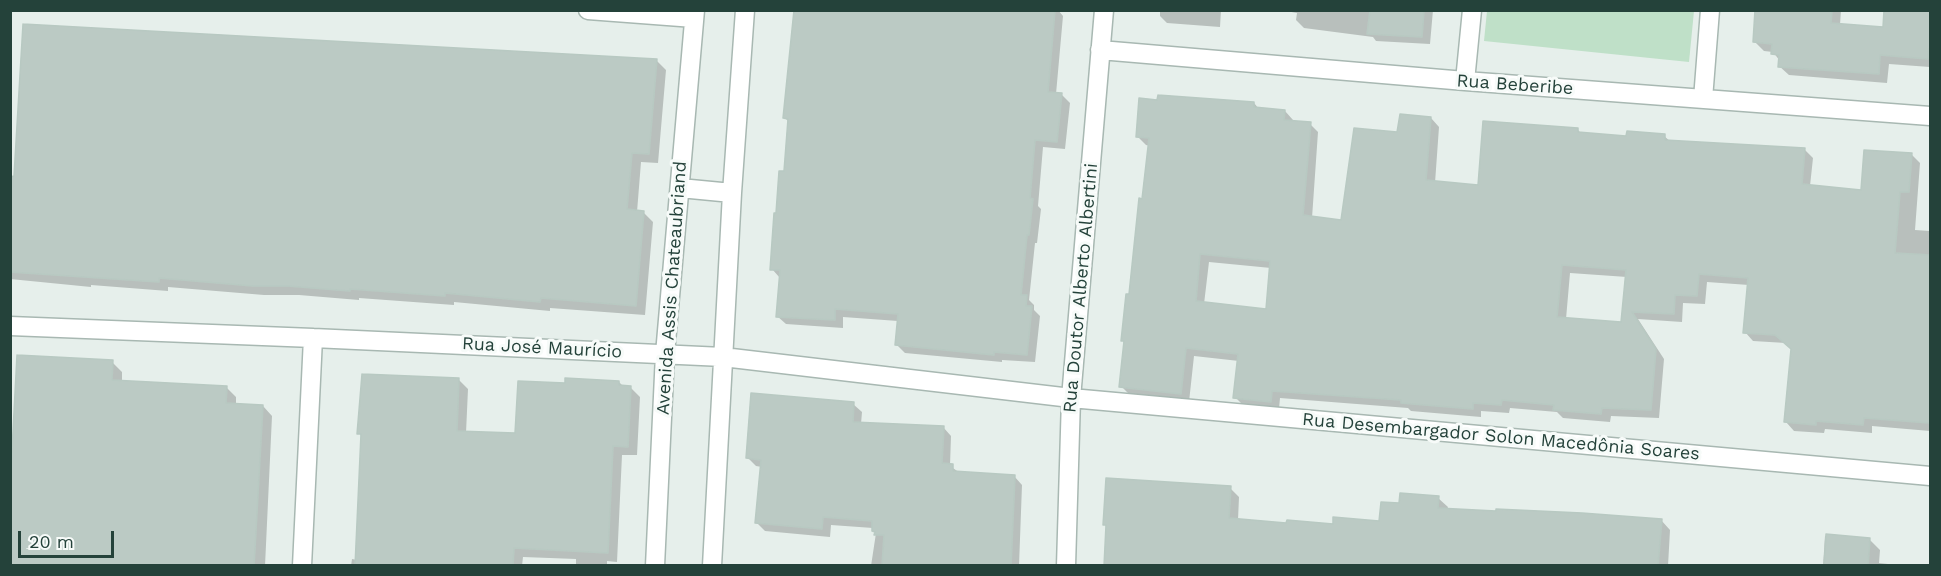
<!DOCTYPE html>
<meta charset="utf-8">
<style>
body{margin:0}
#map{position:relative;width:1941px;height:576px;overflow:hidden;background:#e6efeb;font-family:"Work Sans",sans-serif}
canvas{display:block}
.frame{position:absolute;inset:0;border:12px solid #24423a;pointer-events:none}
.scale{position:absolute;left:18px;top:531px;width:96px;height:27px;box-sizing:border-box;border:3px solid #24423a;border-top:0;padding-left:8px;font-size:18px;line-height:21px;white-space:nowrap;color:#24423a;-webkit-text-stroke:4px #f7fbf9;paint-order:stroke}
</style>
<div id="map">
<canvas width="1941" height="576"></canvas>
<div class="frame"></div>
<div class="scale">20 m</div>
</div>
<script>
const ctx = document.querySelector('canvas').getContext('2d');
ctx.lineJoin = 'round';
function fillPath(path, color) {
  ctx.fillStyle = color;
  ctx.fill(path, 'evenodd');
}
function toPath(rows) {
  const path = new Path2D();
  for (const r of rows) {
    path.moveTo(r[0], r[1]);
    for (let i = 2; i < r.length; i += 2) path.lineTo(r[i], r[i + 1]);
  }
  return path;
}
function trace(path, color, width, dash) {
  ctx.strokeStyle = color;
  ctx.lineWidth = width;
  ctx.lineCap = dash ? 'butt' : 'round';
  ctx.setLineDash(dash || []);
  ctx.stroke(path);
}
function write(font, color, halo, rows, align = 'center') {
  ctx.font = font + ' "Work Sans",sans-serif';
  ctx.lineWidth = 6;
  ctx.setLineDash([]);
  ctx.textBaseline = 'middle';
  ctx.strokeStyle = halo;
  ctx.fillStyle = color;
  for (const [text, x, y, turn = 0] of rows) {
    ctx.save();
    ctx.translate(x, y);
    ctx.rotate((+turn || 0) * Math.PI / 180);
    ctx.textAlign = isNaN(turn) ? turn : align;
    if (halo) ctx.strokeText(text, 0, 0);
    ctx.fillText(text, 0, 0);
    ctx.restore();
  }
}
const green = toPath([
 [1487,11,1694,11,1689,62,1484,41]
]);
const shadow = toPath([
 [795,10,1058,10,1063,16,1056,94,1062,95,1070,103,1065,149,1043,147,1038,206,1041,209,1037,243,1035,243,1029,300,1034,305,1034,310,1040,316,1035,362,1002,360,1002,362,905,353,896,344,898,321,843,317,843,328,786,324,777,316,780,278,772,269,777,215,785,173,790,123,785,118],
 [1160,10,1221,10,1220,27,1167,23,1160,16],
 [1280,10,1433,10,1430,44,1376,41,1373,37,1304,28,1296,20,1297,13],
 [1760,10,1841,10,1840,25,1884,28,1886,10,1930,10,1930,67,1889,64,1887,83,1789,75,1779,66,1780,61,1773,52,1764,51,1755,42],
 [656,60,666,70,658,163,641,162,637,212,643,212,653,222,645,315,550,308,550,311,454,302,454,305,359,298,359,300,299,295,264,295,168,287,168,291,91,285,91,287,10,279,10,178],
 [1254,103,1259,109,1285,111,1293,120,1293,122,1310,124,1318,132,1312,218,1342,221,1399,134,1431,118,1439,127,1435,183,1479,186,1578,130,1581,133,1628,138,1664,136,1671,142,1804,149,1813,158,1810,186,1863,191,1912,155,1920,163,1915,230,1930,231,1930,431,1872,426,1872,433,1825,429,1824,433,1794,431,1786,422,1792,349,1786,343,1753,341,1745,332,1749,285,1707,282,1705,304,1683,303,1682,322,1638,319,1664,359,1659,418,1611,416,1610,422,1563,418,1557,412,1510,408,1509,413,1481,411,1481,417,1411,411,1408,408,1280,398,1279,409,1244,406,1235,397,1239,361,1194,356,1189,402,1130,395,1121,386,1125,344,1122,340,1131,296,1150,146,1146,145,1138,137],
 [1209,262,1271,268,1267,311,1204,304],
 [1570,273,1627,277,1623,324,1566,319],
 [112,362,122,372,122,382,226,387,236,397,236,405,263,406,272,416,265,566,10,566],
 [459,380,468,389,466,433,516,435,566,385,619,382,624,387,631,388,640,397,637,455,622,455,617,562,607,561,607,566,576,566,576,559,523,557,522,566,351,566,352,559,357,560,362,437,359,433],
 [853,404,862,412,861,424,943,427,951,436,950,466,960,473,1014,476,1022,485,1019,566,871,566,876,533,873,528,831,525,830,537,765,531,757,523,762,467,756,466,748,458],
 [1230,488,1239,497,1238,520,1288,525,1334,526,1380,522,1400,505,1438,498,1448,507,1447,510,1661,520,1670,530,1668,566,1106,566,1107,527,1105,525],
 [1825,536,1869,539,1880,550,1879,563,1906,566,1823,566]
]);
const building = toPath([
 [794,10,1055,10,1048,92,1062,93,1057,142,1035,140,1030,198,1033,199,1029,235,1027,235,1021,295,1027,295,1026,306,1032,306,1027,355,994,352,994,355,895,345,898,314,835,309,835,320,776,317,780,270,770,270,774,213,776,213,779,171,784,171,788,119,783,118,794,10],
 [1370,10,1424,10,1422,37,1367,34,1370,10],
 [1755,10,1832,10,1831,23,1883,27,1884,10,1930,10,1930,49,1929,49,1928,59,1880,55,1879,74,1778,67,1779,55,1771,54,1772,44,1753,42,1755,10],
 [23,24,657,59,649,154,632,153,627,209,644,211,636,306,541,298,540,302,445,293,445,296,350,289,350,291,288,286,253,286,159,278,159,282,10,272,10,177,14,176,23,24],
 [1158,95,1254,102,1254,107,1285,110,1284,120,1311,122,1303,215,1341,220,1354,128,1397,132,1400,114,1431,117,1426,180,1478,185,1483,121,1578,128,1578,132,1626,136,1627,131,1665,134,1665,140,1805,148,1802,184,1861,190,1864,150,1912,153,1909,192,1900,192,1895,253,1930,255,1930,423,1864,418,1863,425,1816,421,1816,425,1784,422,1791,349,1775,335,1743,333,1748,278,1699,274,1697,296,1675,295,1674,314,1632,312,1656,349,1651,410,1602,408,1601,414,1553,410,1554,405,1502,400,1501,405,1473,403,1473,409,1401,403,1401,400,1272,391,1271,402,1233,398,1238,354,1186,348,1181,394,1119,387,1124,341,1121,341,1126,294,1129,294,1139,198,1142,199,1149,138,1136,137,1139,98,1157,100,1158,95],
 [1200,254,1270,261,1266,309,1196,301,1200,254],
 [1562,265,1626,270,1621,322,1557,317,1562,265],
 [17,355,113,360,112,380,227,386,226,403,263,405,254,566,10,566,10,488,17,355],
 [362,374,459,378,457,431,515,433,518,381,565,383,565,378,619,381,619,385,631,386,628,447,613,446,608,553,514,548,513,566,355,566,361,434,357,434,362,374],
 [751,393,854,402,853,422,944,426,942,463,953,464,953,471,1015,475,1011,566,882,566,884,535,874,535,875,532,872,531,872,521,823,517,822,529,755,523,761,460,746,458,751,393],
 [1106,478,1231,486,1229,518,1286,523,1287,520,1333,524,1333,517,1379,521,1381,502,1399,503,1400,493,1439,496,1438,508,1496,511,1496,509,1582,513,1662,519,1658,566,1227,566,1200,564,1200,566,1104,566,1106,525,1103,525,1106,478],
 [1826,534,1870,538,1868,566,1824,566,1826,534]
]);
const minor = toPath([
 [588,10,694,18],
 [1100,50,1465,81,1930,116],
 [1465,81,1472,10],
 [1703,99,1710,10],
 [680,188,732,193],
 [10,326,313,338,723,357,1071,398,1930,476],
 [302,566,313,338],
 [655,566,665,354,695,10],
 [712,566,732,193,745,10],
 [1066,566,1071,398,1104,10]
]);
const streetNames = [
 ["Rua Beberibe",1515,85,4],
 ["Avenida Assis Chateaubriand",672,288,-86],
 ["Rua Doutor Alberto Albertini",1081,288,-85],
 ["Rua José Maurício",542,348,3],
 ["Rua Desembargador Solon Macedônia Soares",1501,437,5]
];
fillPath(green, '#bfe0c8');
fillPath(shadow, '#0003');
fillPath(building, '#bbcac4');
trace(building, '#b8c9c2', 1.5);
trace(minor, '#a8b8b2', 21);
trace(minor, '#fff', 18);
write('18px', '#24423a', '#f7fbf9', streetNames);
</script>
